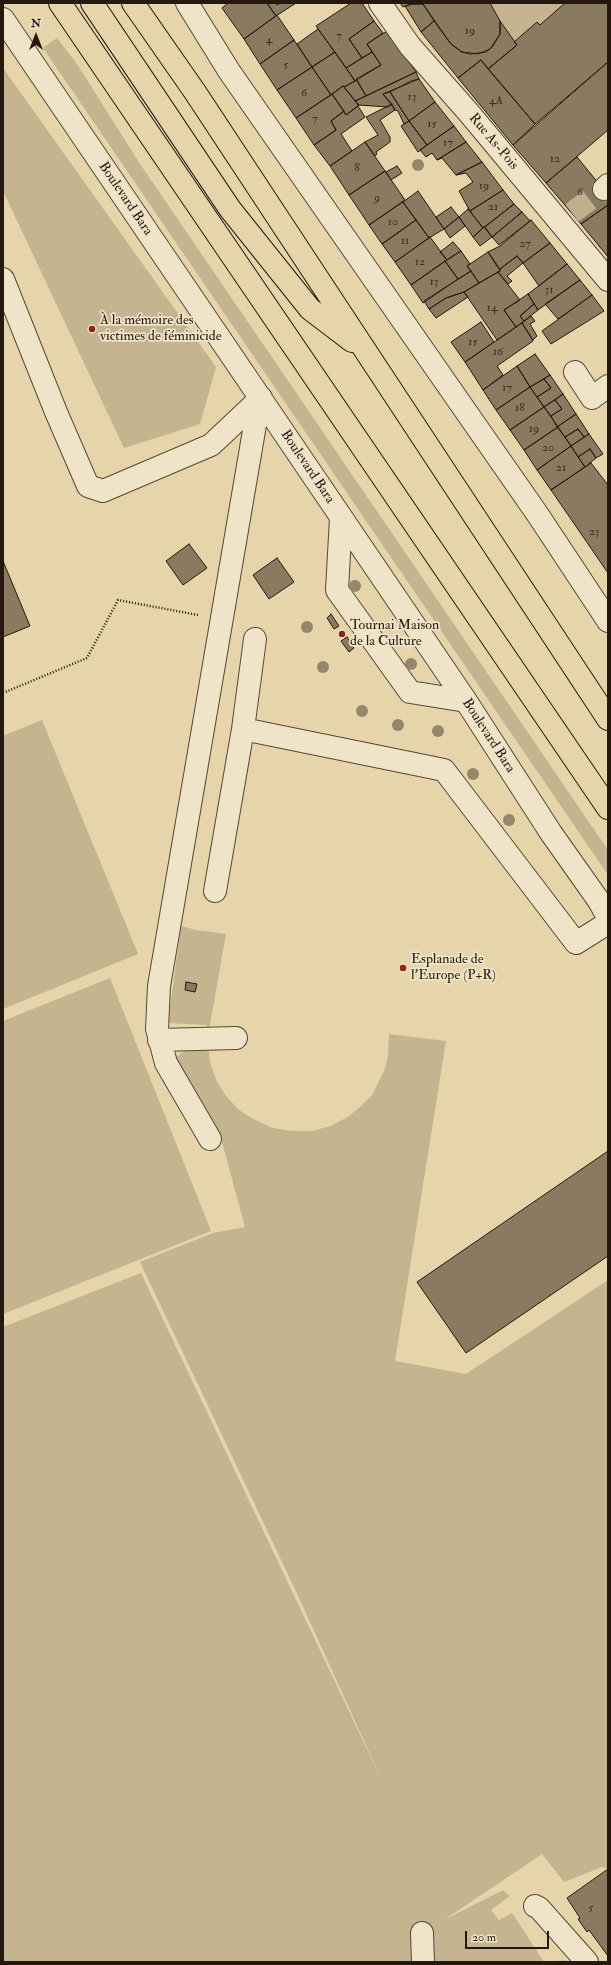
<!DOCTYPE html>
<meta charset="utf-8">
<style>
body{margin:0}
#map{position:relative;width:611px;height:1965px;overflow:hidden;background:#e6d4ab;font-family:"IM FELL Double Pica",serif}
canvas{display:block}
.frame{position:absolute;inset:0;border:4px solid #25190f;pointer-events:none}
.north{position:absolute;left:16px;top:16px;width:40px;height:40px;-webkit-text-stroke:3px #efe3c8;paint-order:stroke;rotate:0deg;font-size:11px;font-weight:700;line-height:16px;text-align:center;color:#25190f}
.north::after{content:'';display:block;margin:auto;width:14px;height:18px;background:#25190f;clip-path:polygon(50% 0,100% 100%,50% 72%,0 100%)}
.scale{position:absolute;left:465px;top:1931px;width:84px;height:18px;box-sizing:border-box;border:2px solid #25190f;border-top:0;padding-left:5px;font-size:12px;line-height:14px;white-space:nowrap;color:#25190f;-webkit-text-stroke:3px #efe3c8;paint-order:stroke}
</style>
<div id="map">
<canvas width="611" height="1965"></canvas>
<div class="frame"></div>
<div class="north">N</div>
<div class="scale">20 m</div>
</div>
<script>
const ctx = document.querySelector('canvas').getContext('2d');
ctx.lineJoin = 'round';
function fillPath(path, color) {
  ctx.fillStyle = color;
  ctx.fill(path, 'evenodd');
}
function toPath(rows) {
  const path = new Path2D();
  for (const r of rows) {
    path.moveTo(r[0], r[1]);
    for (let i = 2; i < r.length; i += 2) path.lineTo(r[i], r[i + 1]);
  }
  return path;
}
function trace(path, color, width, dash) {
  ctx.strokeStyle = color;
  ctx.lineWidth = width;
  ctx.lineCap = dash ? 'butt' : 'round';
  ctx.setLineDash(dash || []);
  ctx.stroke(path);
}
function write(font, color, halo, rows, align = 'center') {
  ctx.font = font + ' "IM FELL Double Pica",serif';
  ctx.lineWidth = 3.5;
  ctx.setLineDash([]);
  ctx.textBaseline = 'middle';
  ctx.strokeStyle = halo;
  ctx.fillStyle = color;
  for (const [text, x, y, turn = 0] of rows) {
    ctx.save();
    ctx.translate(x, y);
    ctx.rotate((+turn || 0) * Math.PI / 180);
    ctx.textAlign = isNaN(turn) ? turn : align;
    if (halo) ctx.strokeText(text, 0, 0);
    ctx.fillText(text, 0, 0);
    ctx.restore();
  }
}
const green = toPath([
 [489,3,566,3,540,25,537,22,514,42],
 [57,38,77,64,140,164,207,262,608,850,608,875,43,48],
 [3,68,216,367,200,424,124,448,3,191],
 [42,720,138,954,3,1009,3,736],
 [181,926,196,930,226,934,209,1030,208,1044,210,1062,216,1080,226,1096,239,1110,255,1120,273,1128,292,1131,312,1131,331,1126,349,1116,361,1106,372,1095,385,1069,388,1055,389,1034,446,1041,395,1361,466,1374,608,1280,608,1869,602,1867,564,1882,542,1854,444,1920,503,1890,510,1896,491,1910,499,1920,512,1913,544,1962,566,1960,565,1962,428,1962,427,1924,415,1925,415,1962,3,1962,3,1327,141,1273,384,1785,300,1600,140,1262,213,1233,245,1227,219,1131,198,1108,175,1058,201,1039,207,1025,168,1023],
 [110,978,211,1231,3,1314,3,1021]
]);
const building = toPath([
 [228,3,267,3,276,16,244,39,222,8,228,3],
 [267,3,276,3,277,5,280,3,296,3,276,16,267,3],
 [351,3,362,3,374,21,349,39,362,58,346,68,316,26,351,3],
 [400,3,490,3,500,21,500,34,493,46,486,52,470,54,462,52,451,44,423,4,412,4,403,7,400,3],
 [565,3,608,3,608,62,535,124,488,69,517,45,514,42,537,22,540,25,565,3],
 [412,4,423,4,434,21,421,32,405,6,412,4],
 [277,15,294,40,260,64,244,39,277,15],
 [374,21,383,33,367,44,372,52,362,58,349,39,374,21],
 [434,21,451,44,462,52,478,54,490,49,500,34,500,21,517,45,488,69,481,60,458,78,421,32,434,21],
 [318,29,335,52,312,67,297,44,318,29],
 [387,31,416,72,366,96,356,79,381,65,367,44,387,31],
 [294,40,312,67,277,90,260,64,294,40],
 [335,52,355,81,344,87,343,86,331,95,312,67,335,52],
 [372,52,381,65,355,81,346,68,372,52],
 [481,60,535,124,513,145,458,78,481,60],
 [608,62,608,130,546,183,513,145,608,62],
 [312,67,331,95,296,118,277,90,312,67],
 [416,72,419,79,383,94,392,104,388,107,358,105,355,101,416,72],
 [419,79,435,102,409,121,390,92,411,81,419,79],
 [357,80,366,96,355,101,344,87,357,80],
 [343,86,359,105,346,115,332,94,343,86],
 [390,92,409,121,404,124,398,111,395,110,383,94,390,92],
 [332,94,344,111,331,121,336,130,314,145,296,118,332,94],
 [435,102,454,126,427,145,409,121,435,102],
 [392,104,395,110,380,120,390,137,390,142,376,152,377,154,375,156,365,142,378,135,366,117,392,104],
 [358,106,365,117,341,134,352,151,330,166,314,145,336,130,331,121,344,111,346,115,358,106],
 [409,121,427,145,418,152,401,126,409,121],
 [454,126,466,142,437,160,432,153,426,157,420,150,454,126],
 [365,142,385,171,349,195,330,166,365,142],
 [466,142,482,162,456,175,442,158,437,160,466,142],
 [577,157,608,195,608,205,581,224,546,183,577,157],
 [482,162,503,190,470,211,459,191,473,182,466,173,456,175,482,162],
 [397,166,402,173,391,180,386,172,397,166],
 [385,171,405,200,369,225,349,195,385,171],
 [503,190,514,204,483,228,470,211,503,190],
 [418,191,444,229,429,238,403,202,418,191],
 [403,202,416,220,382,244,369,225,403,202],
 [514,204,522,212,492,237,485,227,514,204],
 [608,205,608,257,581,224,608,205],
 [451,207,459,217,444,229,436,217,451,207],
 [468,209,483,228,473,237,459,217,468,209],
 [522,212,530,221,499,245,492,237,522,212],
 [459,217,465,226,450,238,444,229,459,217],
 [416,220,429,238,395,262,382,244,416,220],
 [531,220,550,243,523,263,517,256,500,269,488,252,500,246,531,220],
 [484,227,492,237,480,246,473,237,484,227],
 [430,237,447,260,411,285,395,262,430,237],
 [453,242,461,251,447,260,440,252,453,242],
 [550,243,567,264,539,286,523,263,550,243],
 [461,251,470,264,467,266,471,271,458,279,445,261,461,251],
 [488,252,500,271,479,283,467,266,488,252],
 [517,256,523,263,507,276,512,281,508,284,498,272,500,271,500,269,517,256],
 [445,261,458,279,423,303,411,285,445,261],
 [567,264,580,280,538,310,528,294,567,264],
 [471,271,479,283,464,292,446,298,429,309,424,301,471,271],
 [498,272,520,300,504,310,516,327,497,340,464,292,498,272],
 [580,280,592,295,558,319,545,304,580,280],
 [464,292,468,297,436,318,429,309,446,298,464,292],
 [528,294,534,304,520,316,524,321,516,327,504,310,528,294],
 [592,295,604,311,551,344,542,331,592,295],
 [534,304,538,310,524,321,520,316,534,304],
 [531,316,535,321,530,324,537,336,533,340,522,323,531,316],
 [481,322,494,342,465,362,451,342,481,322],
 [522,323,533,341,497,366,503,375,483,390,465,362,522,323],
 [535,354,550,375,530,387,517,366,535,354],
 [517,366,530,387,496,410,483,390,517,366],
 [550,375,563,394,544,407,537,397,551,388,544,379,550,375],
 [544,379,551,388,537,397,530,387,544,379],
 [530,387,544,407,510,430,496,410,530,387],
 [563,394,576,414,557,427,551,416,562,409,555,400,563,394],
 [555,400,562,409,551,416,544,407,555,400],
 [544,407,558,427,524,450,510,430,544,407],
 [576,414,589,434,584,437,578,429,565,437,557,427,576,414],
 [558,427,571,446,537,470,524,450,558,427],
 [578,429,584,437,571,446,565,437,578,429],
 [589,434,603,454,596,458,590,449,578,457,571,446,589,434],
 [571,446,585,467,551,490,537,470,571,446],
 [590,449,596,458,585,467,578,457,590,449],
 [591,463,608,485,608,573,551,490,591,463],
 [189,544,207,568,183,585,166,561,189,544],
 [277,558,294,582,269,599,253,575,277,558],
 [3,561,30,626,3,637,3,561],
 [331,614,339,626,334,629,327,618,331,614],
 [347,637,354,648,349,652,341,641,347,637],
 [186,982,197,984,195,992,185,990,186,982],
 [608,1151,608,1256,466,1353,417,1282,608,1151],
 [608,1869,608,1956,589,1930,587,1932,578,1919,580,1918,567,1898,608,1869]
]);
const minorTunnel = toPath([
 [572,213,604,189]
]);
const path = toPath([
 [3,693,87,658,118,600,198,615]
]);
const minor = toPath([
 [187,3,229,71,538,515,608,621],
 [380,3,410,46,469,113,608,280],
 [3,19,466,701,551,833,599,901,608,917],
 [604,189,608,185],
 [3,279,56,412,88,486,103,491,211,445,261,398],
 [575,372,592,398,608,386],
 [341,518,337,590,410,692,466,701],
 [243,729,444,770,576,943,608,923],
 [215,891,243,729,255,639],
 [159,1040,236,1038],
 [210,1139,166,1063,157,1029,159,986,256,419,261,398],
 [535,1906,539,1908,587,1962],
 [422,1933,423,1962]
]);
const major = toPath([
 [60,3,608,808],
 [92,3,230,209,310,309,352,341],
 [133,3,195,92,608,719]
]);
const trees = [
 [418,165],
 [355,586],
 [307,627],
 [411,664],
 [323,667],
 [362,711],
 [398,725],
 [438,731],
 [473,774],
 [509,820]
];
const markers = [
 [92,329,4,"#8f2418"],
 [342,634,4,"#8f2418"],
 [403,968,4,"#8f2418"]
];
const numberNames = [
 ["19",470,31],
 ["7",339,36],
 ["4",269,40],
 ["5",286,65],
 ["6",304,93],
 ["13",412,97],
 ["4A",496,101],
 ["7",315,119],
 ["15",432,124],
 ["17",448,143],
 ["12",555,159],
 ["8",357,168],
 ["19",484,186],
 ["6",580,192],
 ["9",377,198],
 ["21",493,207],
 ["10",393,222],
 ["11",405,241],
 ["27",525,244],
 ["12",420,262],
 ["13",434,282],
 ["31",549,290],
 ["14",492,308],
 ["15",473,342],
 ["16",498,352],
 ["17",507,388],
 ["18",520,408],
 ["19",534,429],
 ["20",548,448],
 ["21",561,468],
 ["23",594,532],
 ["5",591,1908]
];
const streetNames = [
 ["Rue As-Pois",493,142,50],
 ["Boulevard Bara",125,199,56],
 ["Boulevard Bara",307,467,56],
 ["Boulevard Bara",488,736,57]
];
const poiNames = [
 ["À la mémoire des",100,321],
 ["victimes de féminicide",100,337],
 ["Tournai Maison",350,626],
 ["de la Culture",350,642],
 ["Esplanade de",411,960],
 ["l'Europe (P+R)",411,976]
];
fillPath(green, '#c5b490');
fillPath(building, '#897a60');
trace(building, '#25190f', 1);
trace(minorTunnel, '#bfaf8c', 22, [22, 11]);
trace(minor, '#554836', 24);
trace(major, '#25190f', 24);
trace(path, '#25190f', 2.5, [1, 2]);
trace(minor, '#efe3c8', 22);
trace(major, '#e6d4ab', 22);
ctx.fillStyle = '#96876b';
for (const [x, y] of trees) {
  ctx.beginPath();
  ctx.arc(x, y, 6, 0, 2 * Math.PI);
  ctx.fill();
}
for (const [x, y, r, color] of markers) {
  const dot = new Path2D();
  dot.arc(x, y, r, 0, 2 * Math.PI);
  ctx.fillStyle = color;
  ctx.fill(dot);
  trace(dot, '#efe3c8', 1.5);
}
write('12px', '#3e3123', null, numberNames);
write('14px', '#25190f', '#efe3c8', streetNames);
write('14px', '#25190f', '#efe3c8', poiNames, 'left');
</script>
